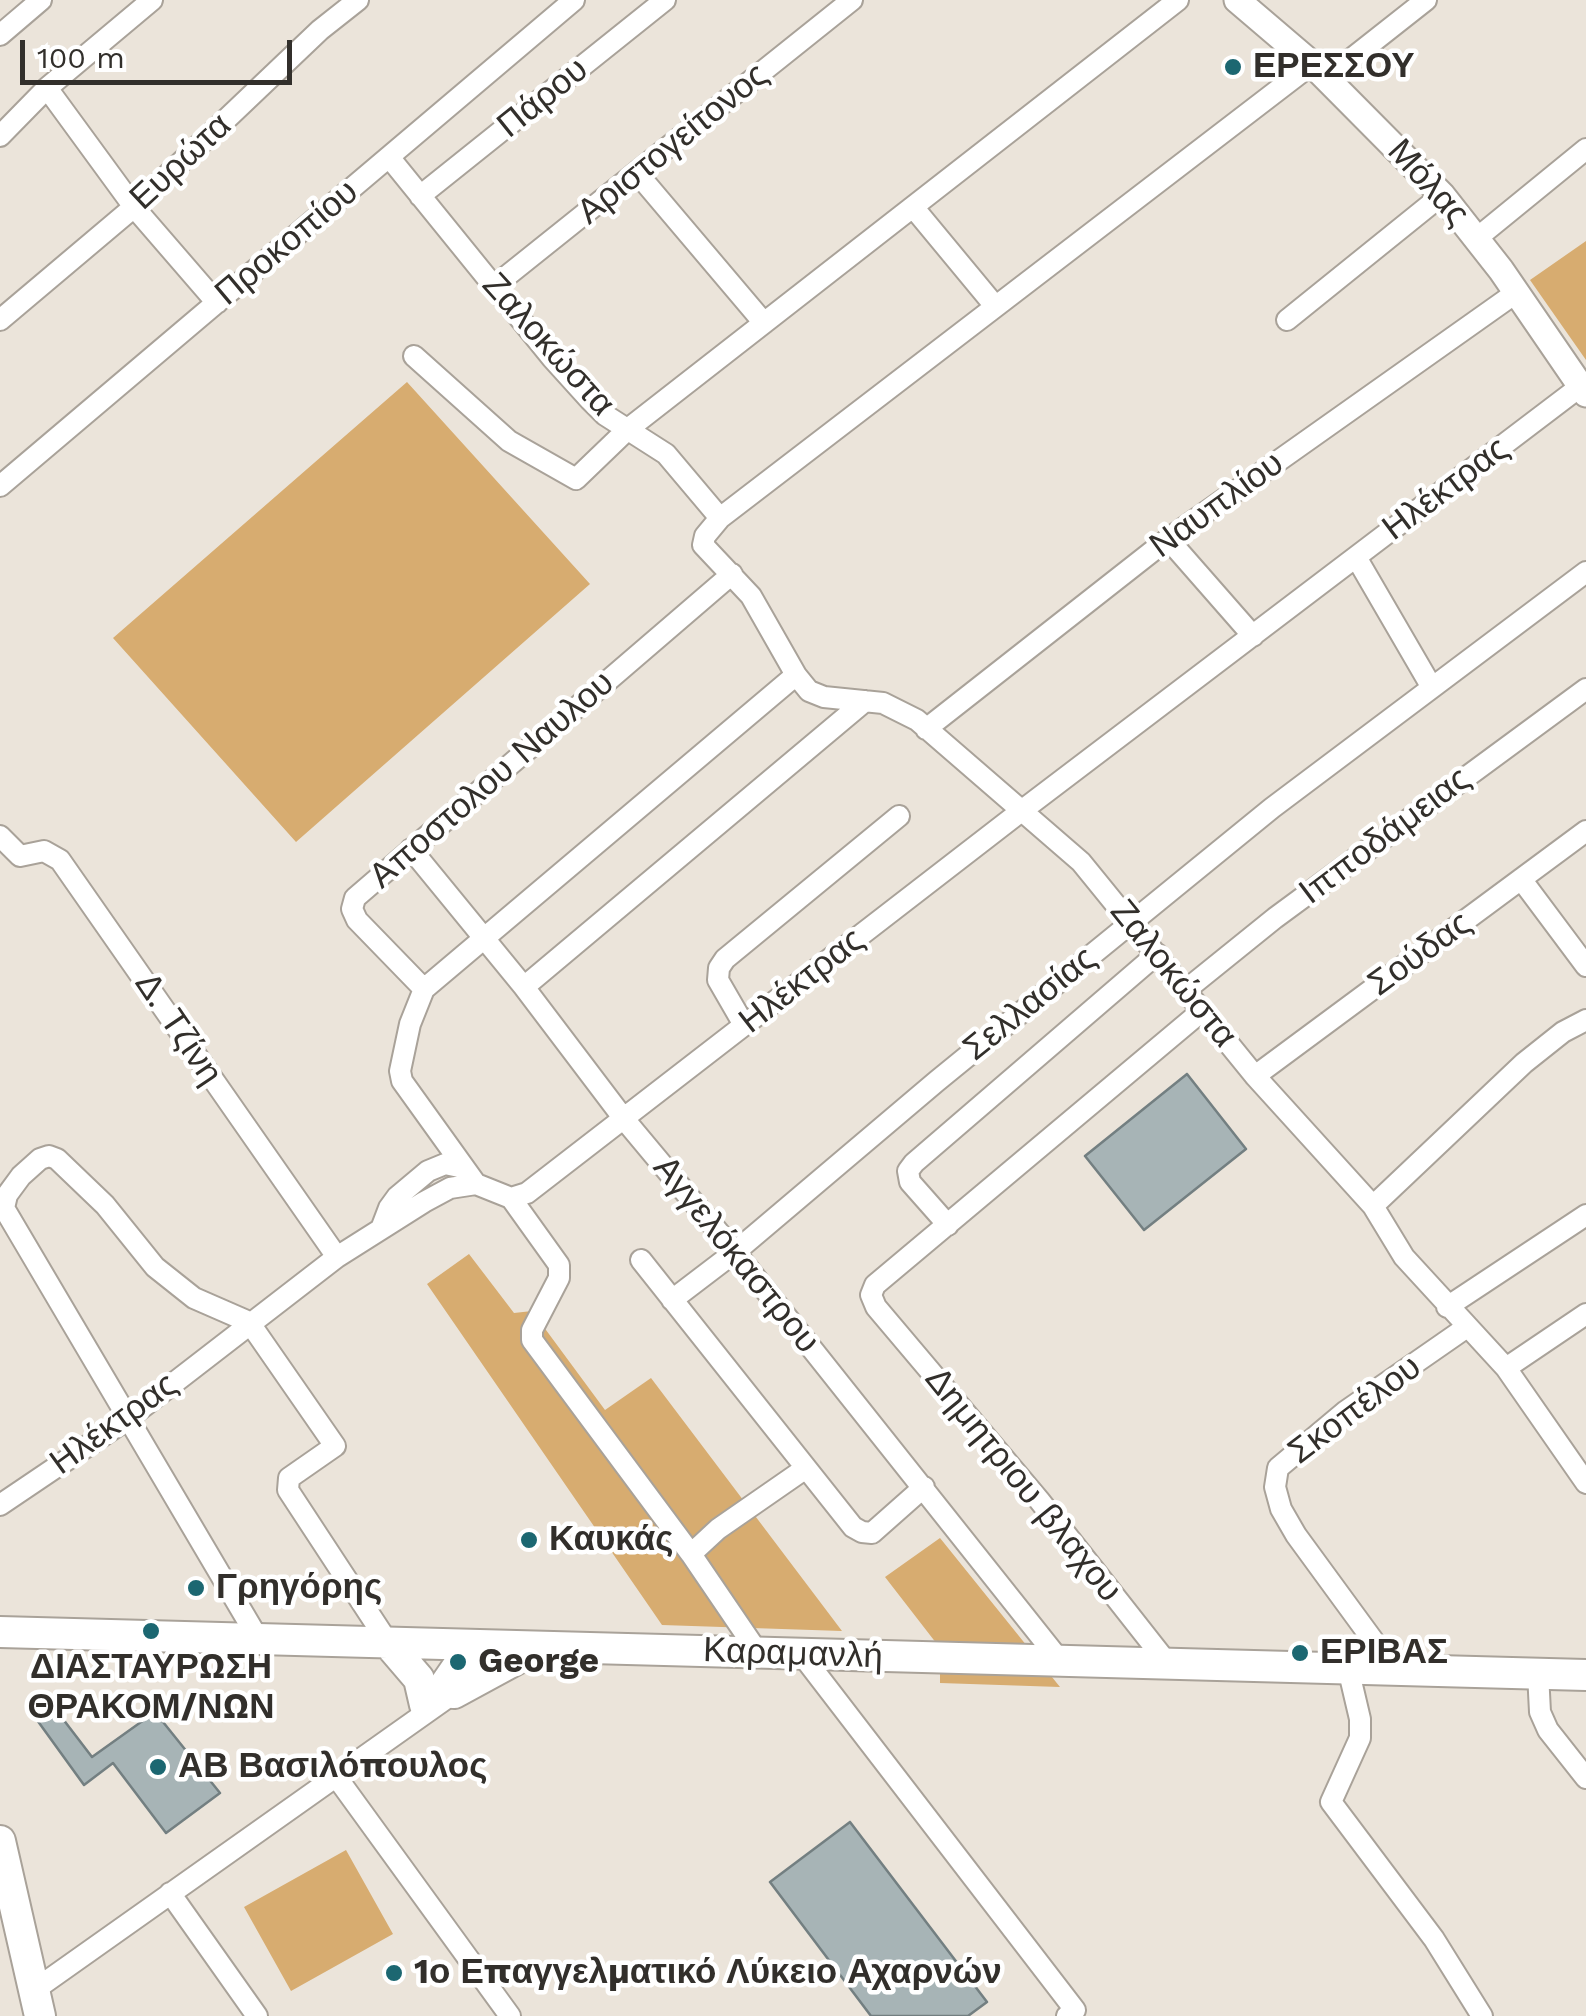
<!DOCTYPE html>
<meta charset="utf-8">
<style>
body{margin:0}
#map{position:relative;width:1586px;height:2016px;overflow:hidden;background:#ebe4da;font-family:"Work Sans",sans-serif}
canvas{display:block}
.scale{position:absolute;left:20px;top:40px;width:272px;height:45px;box-sizing:border-box;border:5px solid #322f2b;border-top:0;padding-left:12px;font-size:30px;line-height:35px;white-space:nowrap;color:#322f2b;-webkit-text-stroke:8px #fff;paint-order:stroke}
</style>
<div id="map">
<canvas width="1586" height="2016"></canvas>
<div class="scale">100 m</div>
</div>
<script>
const ctx = document.querySelector('canvas').getContext('2d');
ctx.lineJoin = 'round';
function fillPath(path, color) {
  ctx.fillStyle = color;
  ctx.fill(path, 'evenodd');
}
function toPath(rows) {
  const path = new Path2D();
  for (const r of rows) {
    path.moveTo(r[0], r[1]);
    for (let i = 2; i < r.length; i += 2) path.lineTo(r[i], r[i + 1]);
  }
  return path;
}
function trace(path, color, width, dash) {
  ctx.strokeStyle = color;
  ctx.lineWidth = width;
  ctx.lineCap = dash ? 'butt' : 'round';
  ctx.setLineDash(dash || []);
  ctx.stroke(path);
}
function write(font, color, halo, rows, align = 'center') {
  ctx.font = font + ' "Work Sans",sans-serif';
  ctx.lineWidth = 9;
  ctx.setLineDash([]);
  ctx.textBaseline = 'middle';
  ctx.strokeStyle = halo;
  ctx.fillStyle = color;
  for (const [text, x, y, turn = 0] of rows) {
    ctx.save();
    ctx.translate(x, y);
    ctx.rotate((+turn || 0) * Math.PI / 180);
    ctx.textAlign = isNaN(turn) ? turn : align;
    if (halo) ctx.strokeText(text, 0, 0);
    ctx.fillText(text, 0, 0);
    ctx.restore();
  }
}
const green = toPath([
 [1586,241,1586,360,1530,280],
 [407,382,590,584,296,842,113,638],
 [469,1254,514,1313,532,1311,605,1410,651,1378,842,1631,662,1625,427,1284],
 [940,1538,1060,1687,940,1683,940,1648,885,1577],
 [346,1850,393,1934,291,1991,244,1907]
]);
const building = toPath([
 [1187,1074,1246,1149,1144,1230,1085,1156,1187,1074],
 [53,1706,92,1757,155,1712,220,1793,166,1833,113,1763,84,1785,37,1720,53,1706],
 [850,1822,987,2002,968,2016,871,2016,770,1882,850,1822]
]);
const minor = toPath([
 [0,35,41,0],
 [1312,64,720,518,705,536,703,545,751,596,796,675,809,691,824,697,883,703,917,720,1081,862,1255,1076,1373,1206,1404,1257,1506,1368,1586,1483],
 [1327,78,1426,0],
 [47,88,134,207,217,303],
 [0,136,47,88,152,0],
 [389,157,552,358,590,400,605,415,666,454,720,518],
 [637,173,764,323],
 [420,196,665,0],
 [913,207,995,306],
 [1477,238,1586,149],
 [493,287,852,0],
 [0,320,134,207,320,30,358,0],
 [1287,320,1442,195],
 [414,356,509,441,576,479,628,429,1178,0],
 [0,486,574,0],
 [1168,539,1253,636],
 [1356,557,1431,686],
 [732,574,355,898,352,909,357,920,424,989,796,675],
 [926,729,1168,539,1517,292],
 [0,836,20,856,44,851,60,860,337,1257],
 [411,849,524,987,624,1119,735,1252,1061,1662],
 [1521,879,1586,966],
 [524,987,865,701],
 [424,989,410,1024,400,1071,402,1081,476,1184],
 [1187,989,1275,918,1586,689],
 [744,1025,718,980,719,968,725,959,899,816],
 [1255,1076,1586,831],
 [511,1198,559,1265,559,1278,532,1330,532,1340,691,1554,759,1654],
 [1373,1206,1524,1063,1563,1032,1586,1020],
 [948,1225,910,1182,908,1171,914,1163,1157,954],
 [381,1229,389,1208,397,1197,428,1171,445,1164,464,1168],
 [641,1260,853,1527,862,1532,872,1533,924,1487],
 [672,1300,735,1252,937,1081,1272,808,1586,572],
 [1447,1307,1586,1215],
 [1506,1368,1586,1314],
 [0,1505,126,1420,337,1257,424,1202,450,1188,476,1184,511,1198,527,1193,1020,812,1581,386],
 [691,1554,718,1529,806,1468],
 [259,1640,4,1208,7,1195,21,1176,40,1159,49,1156,57,1159,105,1205,155,1267,194,1298,249,1322,335,1446,289,1478,288,1490,389,1644],
 [802,1655,1075,2010,1067,2016],
 [1168,1664,1039,1500,876,1307,871,1295,875,1285,1203,1010],
 [1348,1668,1360,1719,1360,1738,1331,1802,1434,1939,1482,2016],
 [1394,1669,1296,1535,1281,1509,1275,1487,1278,1468,1346,1411,1467,1327],
 [1538,1673,1540,1712,1548,1730,1586,1778],
 [423,1708,467,1644],
 [335,1775,510,2016],
 [170,1893,257,2016],
 [33,1991,454,1693,468,1664,467,1644]
]);
const tertiary = toPath([
 [1237,0,1312,64,1442,195,1501,270,1586,394]
]);
const secondary = toPath([
 [0,1632,1586,1675],
 [389,1644,419,1679,425,1705],
 [454,1693,535,1649],
 [0,1841,40,2016]
]);
const markers = [
 [1233,67,10,"#1c6771"],
 [529,1540,10,"#1c6771"],
 [196,1588,10,"#1c6771"],
 [151,1631,10,"#1c6771"],
 [1300,1653,10,"#1c6771"],
 [458,1662,10,"#1c6771"],
 [158,1767,10,"#1c6771"],
 [394,1973,10,"#1c6771"]
];
const poiNames = [
 ["ΕΡΕΣΣΟΥ",1253,67],
 ["Καυκάς",549,1540],
 ["Γρηγόρης",216,1588],
 ["ΕΡΙΒΑΣ",1320,1653],
 ["George",478,1662],
 ["ΔΙΑΣΤΑΥΡΩΣΗ",151,1668,"center"],
 ["ΘΡΑΚΟΜ/ΝΩΝ",151,1708,"center"],
 ["ΑΒ Βασιλόπουλος",178,1767],
 ["1ο Επαγγελματικό Λύκειο Αχαρνών",414,1973]
];
const streetNames = [
 ["Πάρου",543,98,-39],
 ["Αριστογείτονος",673,144,-39],
 ["Ευρώτα",181,162,-43],
 ["Μόλας",1428,183,48],
 ["Προκοπίου",287,243,-40],
 ["Ζαλοκώστα",548,345,48],
 ["Ηλέκτρας",1446,489,-37],
 ["Ναυπλίου",1217,505,-36],
 ["Αποστολου Ναυλου",492,780,-41],
 ["Ιπποδάμειας",1385,836,-37],
 ["Σούδας",1420,954,-36],
 ["Ζαλοκώστα",1173,974,51],
 ["Ηλέκτρας",802,981,-38],
 ["Σελλασίας",1030,1004,-39],
 ["Δ. Τζίνη",178,1029,56],
 ["Αγγελόκαστρου",736,1255,51],
 ["Σκοπέλου",1355,1410,-37],
 ["Ηλέκτρας",114,1424,-36],
 ["Δημητριου βλαχου",1023,1485,51],
 ["Καραμανλή",793,1654,2]
];
fillPath(green, '#d7ac70');
fillPath(building, '#a7b4b6');
trace(building, '#737f81', 2.5);
trace(minor, '#a9a299', 24);
trace(tertiary, '#a9a299', 29);
trace(secondary, '#a9a299', 34);
trace(minor, '#fff', 20);
trace(tertiary, '#fff', 25);
trace(secondary, '#fff', 30);
for (const [x, y, r, color] of markers) {
  const dot = new Path2D();
  dot.arc(x, y, r, 0, 2 * Math.PI);
  ctx.fillStyle = color;
  ctx.fill(dot);
  trace(dot, '#fff', 4);
}
write('bold 35px', '#322f2b', '#fff', poiNames, 'left');
write('35px', '#322f2b', '#fff', streetNames);
</script>
